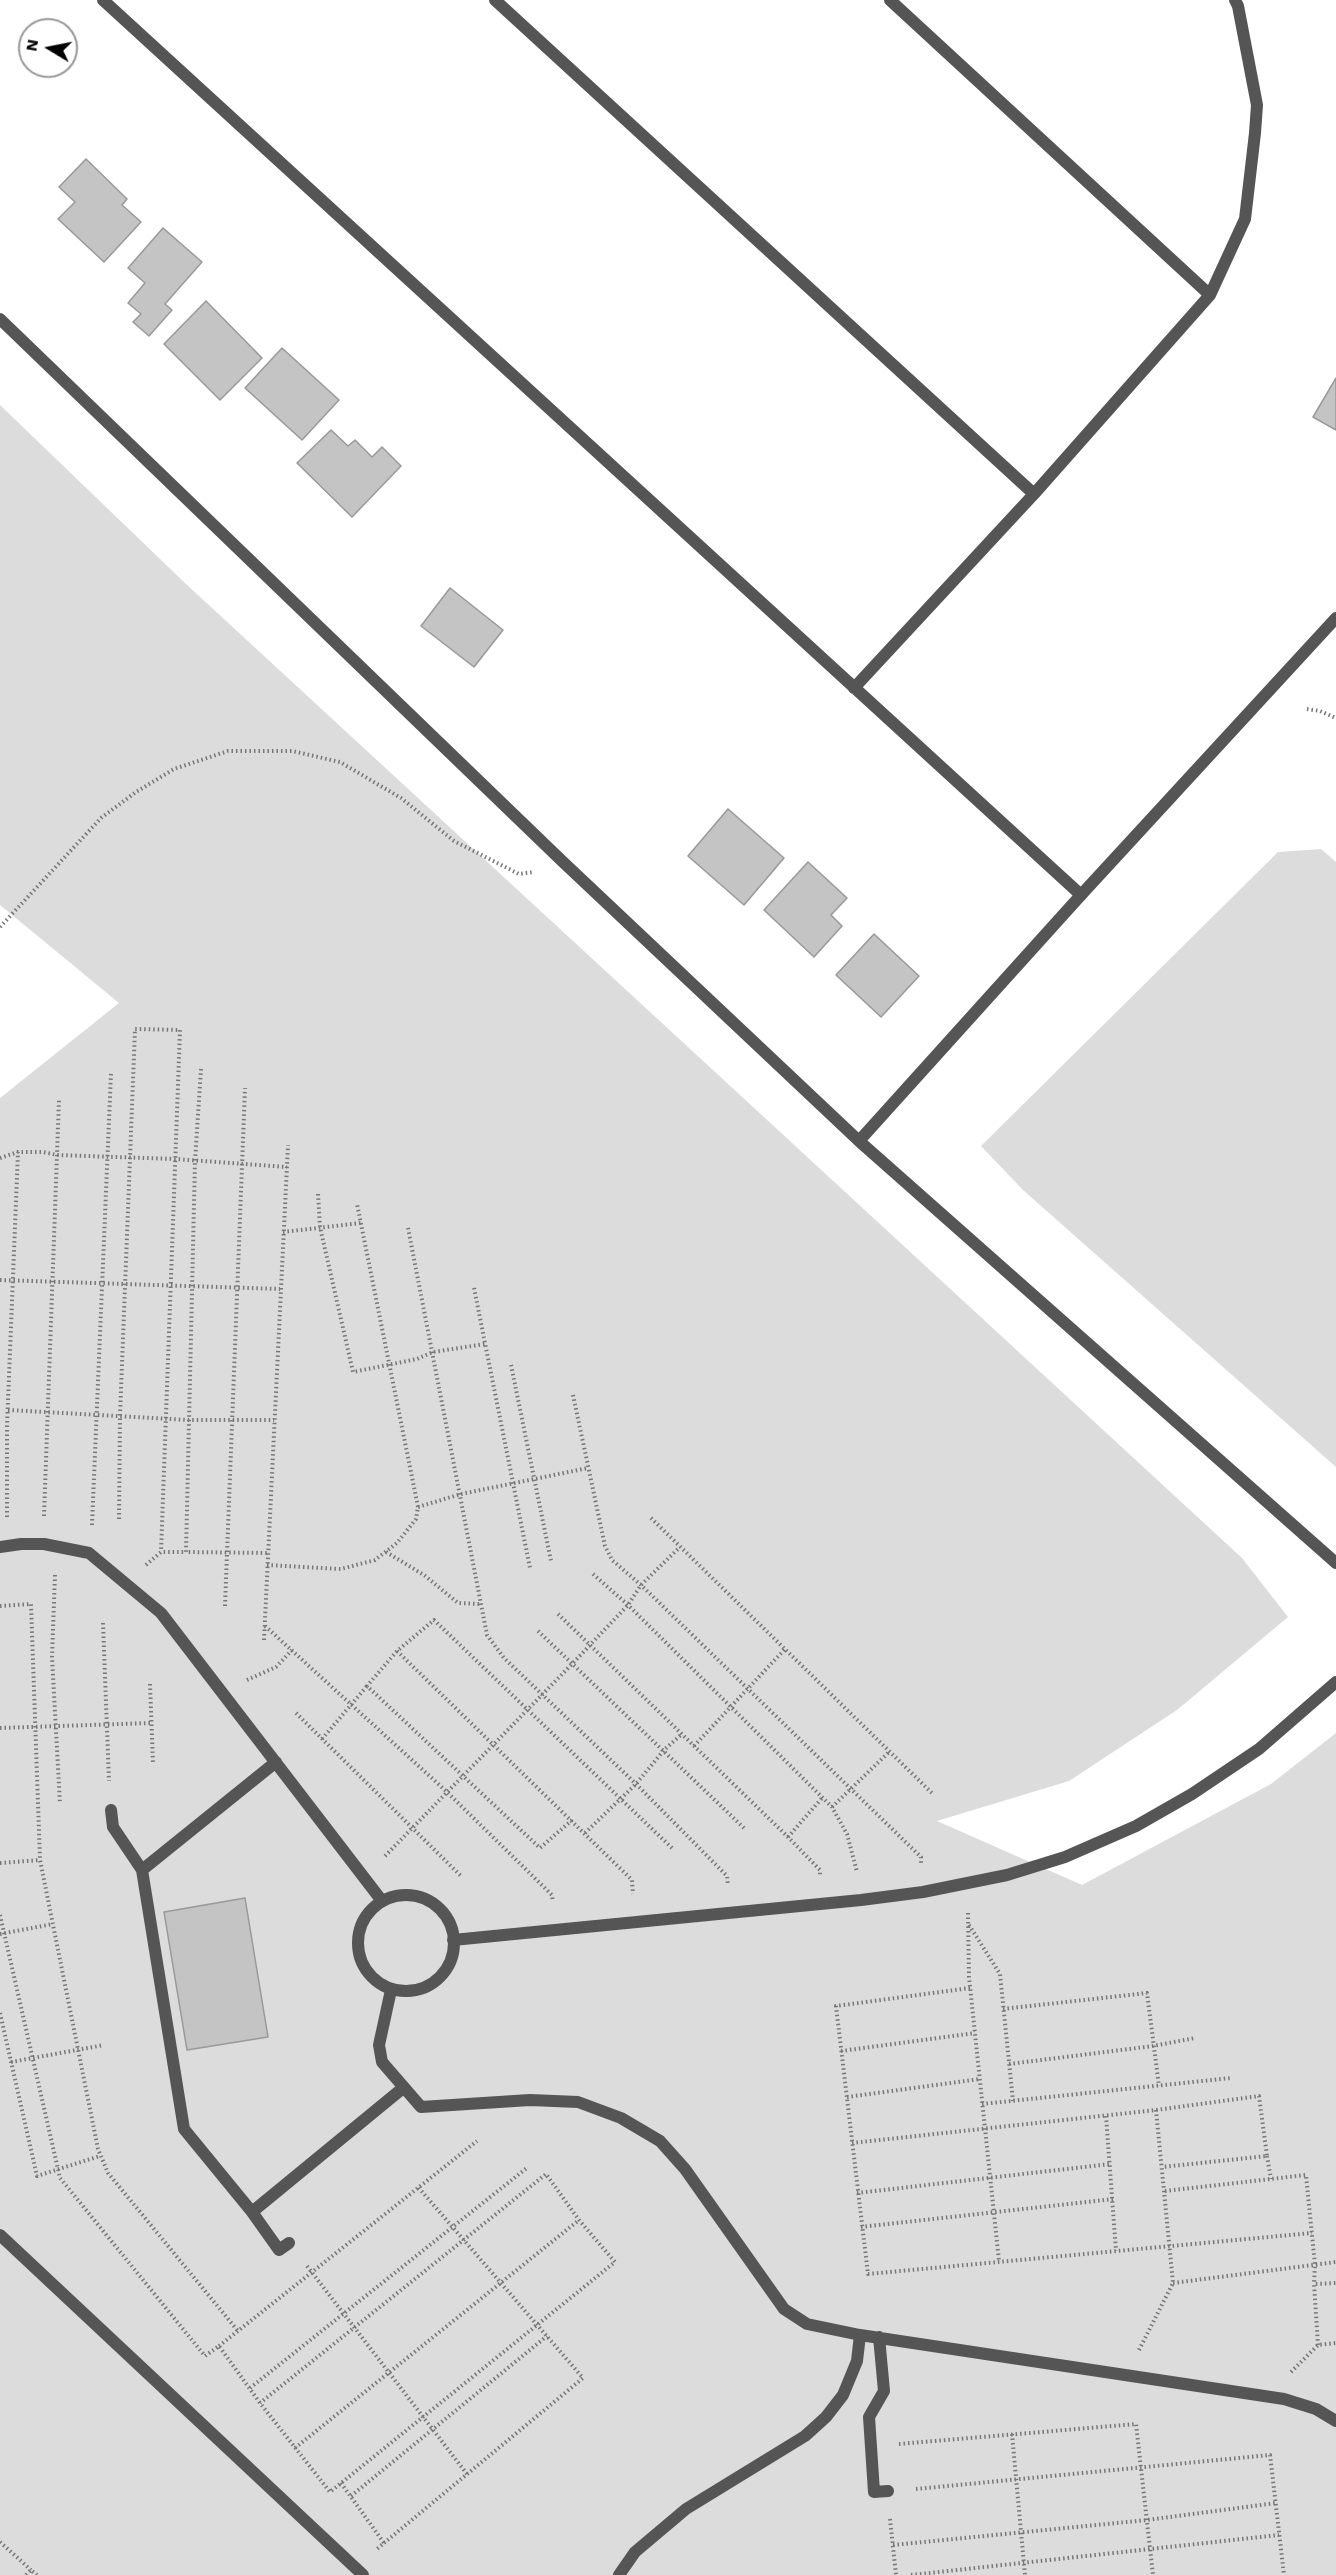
<!DOCTYPE html>
<style>
body{margin:0}
#map{position:relative;width:1336px;height:2575px;overflow:hidden;background:#fff;font-family:"Work Sans",sans-serif}
canvas{display:block}
.north{position:absolute;left:18px;top:18px;width:60px;height:60px;box-sizing:border-box;background:#fff;border:2px solid #999;border-radius:50%;rotate:280deg;font-size:16px;font-weight:700;line-height:24px;text-align:center;color:#000}
.north::after{content:'';display:block;margin:auto;width:21px;height:27px;background:#000;clip-path:polygon(50% 0,100% 100%,50% 72%,0 100%)}
</style>
<div id="map">
<canvas width="1336" height="2575"></canvas>
<div class="north">N</div>
</div>
<script>
const ctx = document.querySelector('canvas').getContext('2d');
ctx.lineJoin = 'round';
function fillPath(path, color) {
  ctx.fillStyle = color;
  ctx.fill(path, 'evenodd');
}
function toPath(rows) {
  const path = new Path2D();
  for (const r of rows) {
    if (r.length === 3) {
      path.moveTo(r[0] + r[2], r[1]);
      path.arc(r[0], r[1], r[2], 0, 2 * Math.PI);
      continue;
    }
    path.moveTo(r[0], r[1]);
    for (let i = 2; i < r.length; i += 2) path.lineTo(r[i], r[i + 1]);
  }
  return path;
}
function trace(path, color, width, dash) {
  ctx.strokeStyle = color;
  ctx.lineWidth = width;
  ctx.lineCap = dash ? 'butt' : 'round';
  ctx.setLineDash(dash || []);
  ctx.stroke(path);
}
const green = toPath([
 [0,405,186,584,1242,1558,1288,1617,1177,1710,1069,1781,937,1821,1082,1885,1271,1784,1336,1733,1336,2575,0,2575,0,1098,119,1003,0,905],
 [1321,849,1336,862,1336,1467,1023,1190,981,1146,1278,852]
]);
const building = toPath([
 [86,159,127,199,122,205,141,222,104,262,58,219,75,202,59,187,86,159],
 [163,228,202,262,165,304,172,310,149,336,133,322,141,314,128,303,145,283,128,268,163,228],
 [206,301,262,358,220,400,164,344,206,301],
 [282,348,339,400,302,440,245,388,282,348],
 [1336,378,1336,430,1313,417,1336,378],
 [331,430,348,446,355,440,372,457,382,447,401,466,352,517,297,463,331,430],
 [450,588,503,630,474,667,421,626,450,588],
 [728,809,784,858,744,905,688,856,728,809],
 [808,862,847,898,831,915,842,926,814,957,764,910,808,862],
 [874,934,919,976,881,1017,836,975,874,934],
 [245,1898,268,2037,187,2050,164,1912,245,1898]
]);
const path = toPath([
 [1307,709,1320,711,1336,718],
 [0,927,101,818,136,792,174,769,228,751,292,751,340,762,401,798,454,841,519,874,533,872],
 [201,1069,195,1161,186,1552,268,1553],
 [0,1158,18,1152,43,1152,57,1155,175,1159,287,1167],
 [318,1194,320,1227,353,1372,417,1359,433,1352,485,1344],
 [408,1228,487,1635,504,1658,636,1784,727,1876,728,1885],
 [283,1232,361,1223],
 [0,1280,280,1289],
 [474,1288,530,1568],
 [511,1365,551,1561],
 [573,1395,605,1546,612,1560,641,1585,921,1857,921,1864],
 [8,1410,189,1420,274,1420],
 [418,1507,461,1494,588,1468],
 [44,1516,59,1099],
 [7,1517,7,1426,18,1152],
 [651,1518,934,1795],
 [119,1519,120,1416,135,1029,180,1030,161,1552],
 [92,1525,111,1073],
 [386,1552,424,1575,458,1603,479,1604],
 [146,1565,161,1552,186,1552],
 [267,1565,341,1569,375,1560,397,1543,416,1519,418,1507,357,1204],
 [593,1574,628,1605,832,1807,847,1834,857,1872],
 [55,1575,52,1657,60,1804],
 [0,1606,31,1604,40,1860,98,2149,108,2173,238,2331],
 [225,1606,245,1088],
 [558,1614,788,1837,820,1870,820,1875],
 [103,1623,109,1781],
 [265,1626,446,1791,552,1895,553,1902],
 [538,1631,744,1828],
 [264,1640,288,1145],
 [397,1651,632,1880,633,1894],
 [247,1680,276,1667,292,1650],
 [150,1684,153,1763],
 [296,1713,462,1877],
 [0,1728,150,1723],
 [322,1739,367,1686],
 [694,1746,785,1649],
 [832,1807,889,1752],
 [572,1820,540,1848,367,1686,397,1651,434,1620,673,1849],
 [585,1833,636,1784,664,1750,682,1734],
 [788,1837,822,1798],
 [385,1856,572,1664,628,1605,641,1585,680,1547],
 [0,1863,40,1860],
 [968,1913,969,1977,999,2261],
 [0,1915,60,2178,205,2356,219,2346,260,2403,330,2492,615,2262,579,2220,546,2174,260,2403],
 [969,1925,1000,1974,1013,2101],
 [0,1934,53,1924],
 [970,1988,836,2006,868,2274,1312,2233],
 [1003,2009,1147,1993,1159,2086],
 [0,2013,37,2176,100,2156],
 [841,2051,975,2033],
 [11,2062,104,2045],
 [1009,2064,1153,2046,1195,2038],
 [847,2097,980,2079],
 [982,2104,1231,2078],
 [1106,2116,1116,2251],
 [852,2143,1156,2110,1259,2096,1267,2156,1162,2167],
 [1267,2156,1271,2179],
 [1165,2191,1306,2175,1315,2265,1314,2284],
 [857,2193,1110,2164],
 [861,2227,1113,2199],
 [307,2266,467,2474],
 [1173,2283,1336,2262],
 [1318,2345,1314,2284,1336,2283],
 [219,2346,477,2141],
 [1139,2350,1173,2283,1156,2110],
 [1291,2372,1318,2345,1336,2343],
 [250,2388,528,2167],
 [1012,2434,1025,2575],
 [899,2444,1136,2424,1153,2575],
 [295,2448,579,2220],
 [341,2483,384,2543,377,2549],
 [916,2489,1270,2455,1284,2575],
 [351,2496,547,2336],
 [890,2519,896,2575],
 [0,2542,31,2570],
 [384,2543,583,2378,418,2187],
 [893,2545,1147,2520,1276,2503],
 [26,2575,31,2570,37,2575],
 [911,2575,1279,2535]
]);
const service = toPath([
 [0,1547,21,1544,44,1544,89,1553,161,1613,382,1901],
 [276,1762,142,1870,184,2129,252,2212,403,2088],
 [111,1810,113,1827,142,1870],
 [406,1943,48],
 [453,1940,861,1900,923,1892,1007,1875,1065,1857,1136,1826,1192,1794,1259,1749,1336,1682],
 [391,1990,379,2045,382,2062,421,2107,530,2100,578,2102,621,2118,660,2141,685,2169,784,2309,807,2324,860,2335,1284,2399,1316,2409,1336,2421],
 [252,2212,279,2250,289,2243],
 [0,2235,363,2575],
 [879,2337,884,2391,869,2417,874,2492,888,2491],
 [619,2575,635,2552,686,2509,805,2436,826,2417,843,2395,857,2361,860,2335]
]);
const minor = toPath([
 [103,0,1081,895],
 [495,0,1034,494],
 [890,0,1210,295],
 [854,688,1034,494,1210,295,1245,219,1255,133,1257,105,1238,6,1235,0]
]);
const tertiary = toPath([
 [0,319,562,861,859,1141,1336,1563],
 [859,1141,1081,895,1336,618]
]);
fillPath(green, '#dcdcdc');
fillPath(building, '#c4c4c4');
trace(building, '#999', 1.5);
trace(path, '#777', 4, [1.5, 3]);
trace(service, '#555', 12);
trace(minor, '#555', 12);
trace(tertiary, '#555', 12);
</script>
